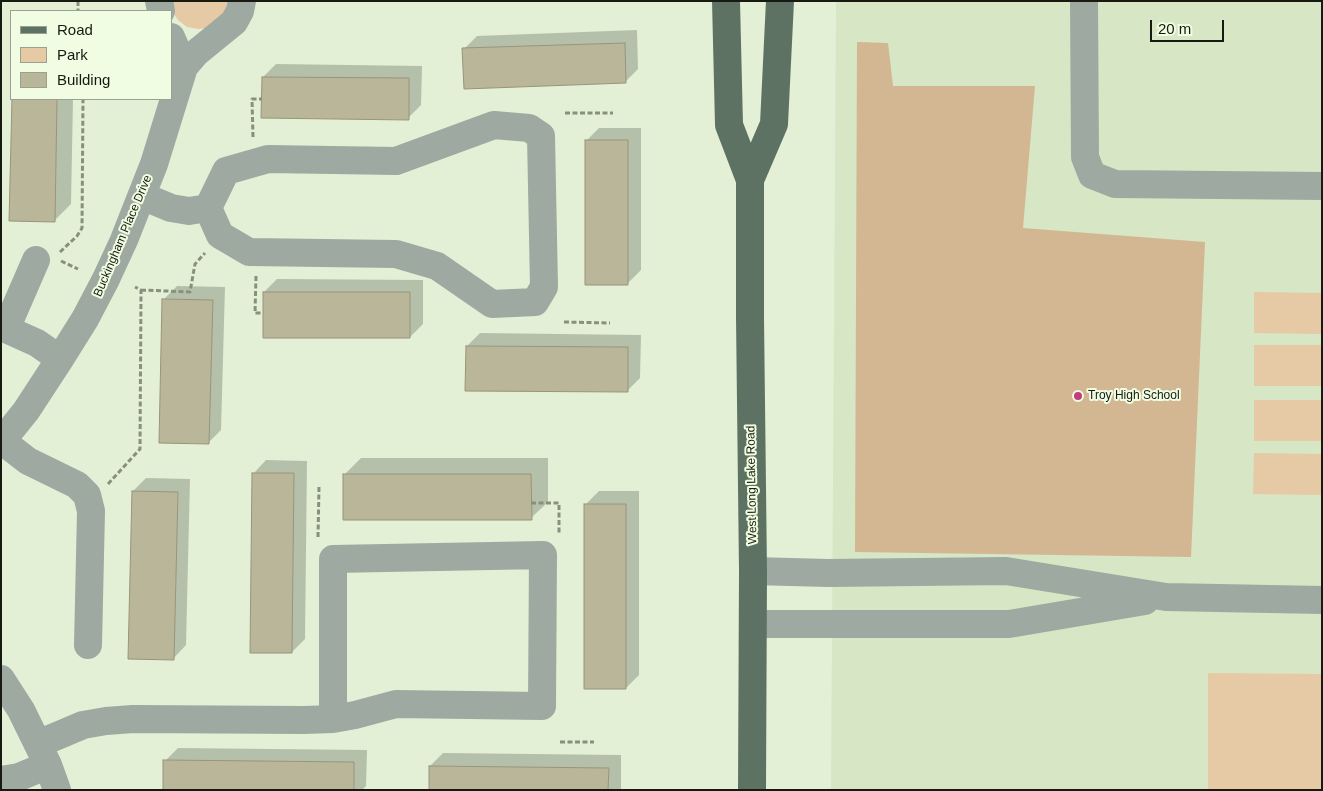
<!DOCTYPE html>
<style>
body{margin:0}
#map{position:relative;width:1323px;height:791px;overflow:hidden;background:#e3f0d5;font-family:Helvetica,sans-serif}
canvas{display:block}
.frame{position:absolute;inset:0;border:2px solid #161a10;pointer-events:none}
.legend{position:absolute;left:10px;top:10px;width:162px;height:90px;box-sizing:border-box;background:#f1fde2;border:1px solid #99a28e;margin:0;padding:6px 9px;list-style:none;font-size:15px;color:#161a10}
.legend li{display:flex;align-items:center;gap:10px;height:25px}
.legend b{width:25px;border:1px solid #99a28e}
.scale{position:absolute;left:1150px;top:20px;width:74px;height:22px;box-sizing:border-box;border:2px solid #161a10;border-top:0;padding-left:6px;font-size:15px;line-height:18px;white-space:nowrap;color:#161a10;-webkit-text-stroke:4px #f1fde2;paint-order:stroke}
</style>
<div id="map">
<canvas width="1323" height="791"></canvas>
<div class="frame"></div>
<ul class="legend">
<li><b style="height:6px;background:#5e7264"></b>Road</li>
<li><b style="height:14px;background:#e6c9a5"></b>Park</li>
<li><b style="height:14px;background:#bab69a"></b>Building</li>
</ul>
<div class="scale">20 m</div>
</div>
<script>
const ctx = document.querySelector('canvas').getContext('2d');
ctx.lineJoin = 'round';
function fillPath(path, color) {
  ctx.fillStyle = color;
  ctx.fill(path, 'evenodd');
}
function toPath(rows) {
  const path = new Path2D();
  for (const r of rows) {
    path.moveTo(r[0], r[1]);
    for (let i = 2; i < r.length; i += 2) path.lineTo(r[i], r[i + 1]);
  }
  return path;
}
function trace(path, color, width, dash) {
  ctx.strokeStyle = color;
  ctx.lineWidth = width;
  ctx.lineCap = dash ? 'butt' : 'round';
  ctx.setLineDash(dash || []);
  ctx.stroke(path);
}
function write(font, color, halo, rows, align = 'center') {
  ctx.font = font + ' Helvetica,sans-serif';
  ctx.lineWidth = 4;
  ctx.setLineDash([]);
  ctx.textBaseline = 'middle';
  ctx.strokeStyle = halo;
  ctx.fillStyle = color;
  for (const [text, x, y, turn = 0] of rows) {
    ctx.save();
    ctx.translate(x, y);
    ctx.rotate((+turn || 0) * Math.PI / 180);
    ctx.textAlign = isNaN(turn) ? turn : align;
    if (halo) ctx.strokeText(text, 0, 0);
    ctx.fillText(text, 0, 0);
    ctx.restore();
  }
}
const built = toPath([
 [836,1,1322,1,1322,790,831,790]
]);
const green = toPath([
 [170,1,229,1,226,13,209,28,198,29,187,27,178,20,172,11],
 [1254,292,1322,293,1322,334,1254,333],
 [1254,345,1322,345,1322,386,1254,386],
 [1254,400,1322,400,1322,441,1254,441],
 [1254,453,1322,454,1322,495,1253,494],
 [1208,673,1322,674,1322,790,1208,790]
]);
const forest = toPath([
 [857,42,888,43,893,86,1035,86,1023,228,1205,242,1191,557,855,552]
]);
const shadow = toPath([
 [637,30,638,69,625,82,464,49,477,36],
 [276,64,422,66,421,105,408,118,263,77],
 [13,99,73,99,71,204,54,221,11,220],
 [599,128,641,128,641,270,628,283,586,141],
 [277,279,423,280,423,324,410,337,264,292],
 [177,286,225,287,221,430,208,443,164,299],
 [480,333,641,335,640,378,627,391,467,346],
 [361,458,548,458,548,502,531,518,344,475],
 [266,460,307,461,305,639,292,652,253,474],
 [146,478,190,479,186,645,173,659,133,491],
 [599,491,639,491,639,675,626,688,586,504],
 [178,748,367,750,366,786,362,790,164,790,165,761],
 [443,753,621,755,621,790,430,790,430,766]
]);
const building = toPath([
 [625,43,626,83,464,89,462,48,625,43],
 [262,77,409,78,409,120,261,118,262,77],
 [12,99,57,99,55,222,9,221,12,99],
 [585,140,628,140,628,285,585,285,585,140],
 [263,292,410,292,410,338,263,338,263,292],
 [162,299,213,300,209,444,159,443,162,299],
 [466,346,628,347,628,392,465,391,466,346],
 [252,473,294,473,292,653,250,653,252,473],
 [343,474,531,474,532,520,343,520,343,474],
 [132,491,178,492,174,660,128,659,132,491],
 [584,504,626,504,626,689,584,689,584,504],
 [163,760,354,762,354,790,163,790,163,760],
 [429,766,609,768,608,790,429,790,429,766]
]);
const path = toPath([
 [78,1,78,11],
 [565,113,613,113],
 [253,137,252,99,262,99],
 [60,252,77,236,82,228,83,99],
 [61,261,78,269],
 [256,276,255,313,263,313],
 [141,290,190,292,195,264,205,253],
 [564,322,610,323],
 [108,484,140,449,141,290,135,287],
 [531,503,559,503,559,534],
 [318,537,319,487],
 [560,742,594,742]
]);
const minor = toPath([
 [159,1,161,11],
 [1084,1,1085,157,1092,175,1115,184,1322,186],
 [171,37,184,67],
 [142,196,171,208,189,211,208,208,226,171,268,159,396,161,494,125,529,128,541,136,544,287,535,302,492,304,437,266,396,254,249,252,220,235,208,208],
 [36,260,6,329,37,343,60,359],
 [2,441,28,461,77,485,87,495,91,511,88,645],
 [1,442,26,411,60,359,85,319,106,279,124,240,154,164,184,67,196,53,234,22,240,11,242,1],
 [753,571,828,573,1006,571,1166,597,1322,600],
 [753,624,1009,624,1145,601],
 [1,679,21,710,48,765,57,790],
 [38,744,83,725,106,721,133,719,304,720,333,719,355,715,396,704,542,706,543,555,333,559,333,719],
 [1,780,19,777,48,765]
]);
const major = toPath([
 [726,1,729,125,750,180,750,318,753,571,752,790],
 [750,180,774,124,780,1]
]);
const markers = [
 [1078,396,5,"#c23d80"]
];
const streetNames = [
 ["Buckingham Place Drive",123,236,-67],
 ["West Long Lake Road",752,485,-91]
];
const poiNames = [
 ["Troy High School",1088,396]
];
fillPath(built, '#d7e6c4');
fillPath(green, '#e6c9a5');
fillPath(forest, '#d3b792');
fillPath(shadow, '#0003');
fillPath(building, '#bab69a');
trace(building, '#98947a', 1);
trace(path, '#87907d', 3, [5, 2.5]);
trace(minor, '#9ea9a1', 28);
trace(major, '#5e7264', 28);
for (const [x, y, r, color] of markers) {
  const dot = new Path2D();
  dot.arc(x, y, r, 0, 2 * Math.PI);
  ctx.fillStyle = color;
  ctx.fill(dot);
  trace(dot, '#f1fde2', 2);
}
write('12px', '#161a10', '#f1fde2', streetNames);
write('12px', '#161a10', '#f1fde2', poiNames, 'left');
</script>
